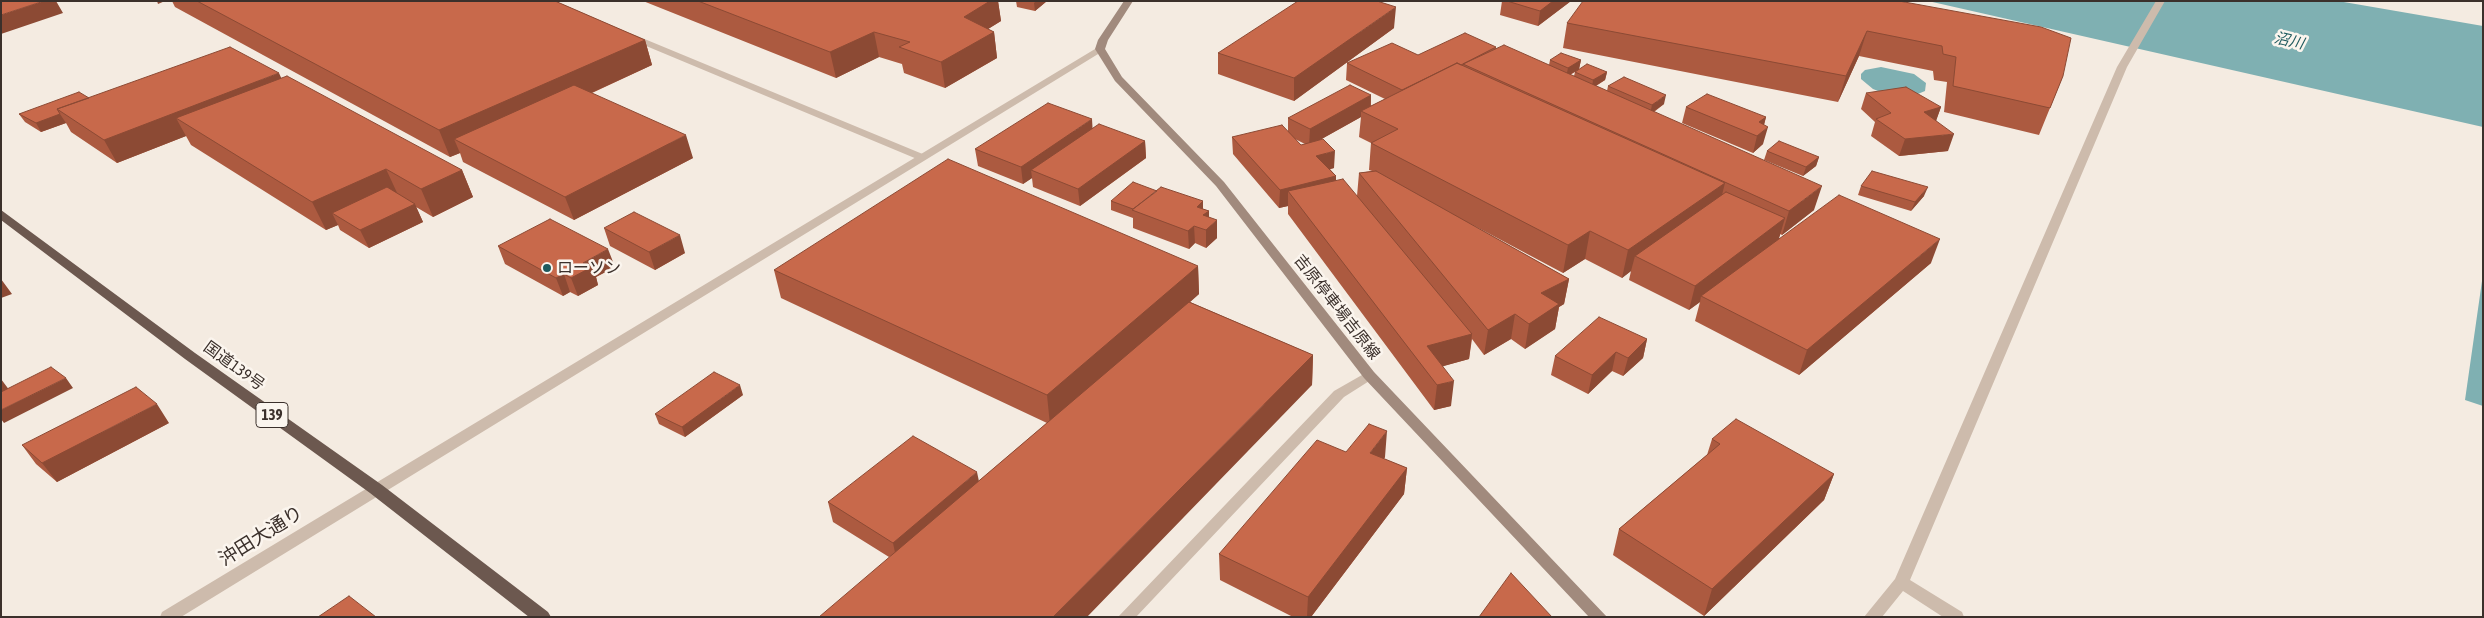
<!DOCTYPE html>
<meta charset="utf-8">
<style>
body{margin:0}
#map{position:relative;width:2484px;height:618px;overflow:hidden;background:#f4ebe1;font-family:"Asap Condensed",sans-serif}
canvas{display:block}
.frame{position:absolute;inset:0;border:2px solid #3b302b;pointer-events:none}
</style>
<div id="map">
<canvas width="2484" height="618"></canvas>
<div class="frame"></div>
</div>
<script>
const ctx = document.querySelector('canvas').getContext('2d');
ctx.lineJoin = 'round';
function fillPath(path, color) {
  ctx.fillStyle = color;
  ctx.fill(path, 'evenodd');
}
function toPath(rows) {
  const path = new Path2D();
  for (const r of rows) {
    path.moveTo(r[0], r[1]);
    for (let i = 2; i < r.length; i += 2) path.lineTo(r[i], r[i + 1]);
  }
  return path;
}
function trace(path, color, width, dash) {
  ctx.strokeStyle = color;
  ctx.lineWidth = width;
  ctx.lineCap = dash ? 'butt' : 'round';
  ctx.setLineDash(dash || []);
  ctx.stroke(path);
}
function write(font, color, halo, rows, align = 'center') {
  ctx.font = font + ' "Asap Condensed","Noto Sans JP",sans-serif';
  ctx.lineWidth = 5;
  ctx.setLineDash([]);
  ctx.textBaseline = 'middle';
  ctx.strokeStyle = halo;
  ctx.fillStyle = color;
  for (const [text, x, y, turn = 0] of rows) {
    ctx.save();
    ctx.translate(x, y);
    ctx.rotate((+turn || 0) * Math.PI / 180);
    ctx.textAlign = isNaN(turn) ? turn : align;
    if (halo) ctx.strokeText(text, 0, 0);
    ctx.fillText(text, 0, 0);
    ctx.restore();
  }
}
const water = toPath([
 [1928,1,2338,1,2483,26,2483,127],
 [1881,67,1914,74,1926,83,1925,91,1913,96,1883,93,1873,89,1861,79,1861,74,1865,70],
 [2483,274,2483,406,2465,400]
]);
const minor = toPath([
 [630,33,925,155,926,157,921,160,917,159,627,38,625,36,630,33],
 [1369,371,1376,375,1374,378,1344,397,1136,617,1118,617,1334,391,1369,371]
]);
const tertiary = toPath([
 [2156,1,2165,1,2127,67,1910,580,1962,612,1964,617,1943,617,1903,591,1882,617,1864,617,1895,579,2117,67,2156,1],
 [1100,46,1105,49,1103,51,181,617,160,617,162,612,1100,46]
]);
const secondary = toPath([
 [1124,1,1133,1,1108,40,1105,49,1122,77,1224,182,1374,372,1607,617,1589,617,1364,378,1216,186,1115,81,1095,49,1098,40,1124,1]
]);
const trunk = toPath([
 [1,210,195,353,382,485,548,612,551,617,529,617,370,493,185,359,1,220,1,210]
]);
const wall = toPath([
 [172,1,555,1,645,40,652,65,592,93,693,158,574,220,463,162,460,153,450,157,175,7],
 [643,1,998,1,1001,21,988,29,994,32,997,58,945,88,904,73,902,64,879,57,836,78],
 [1016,1,1047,1,1035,11,1017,7],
 [1502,1,1571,1,1538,26,1500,15],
 [1899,1,2063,76,2039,135,1944,112,1947,82,1934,80,1933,71,1859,56,1838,102,1563,48,1567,23],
 [1394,28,1294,101,1218,74,1218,53],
 [1496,47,1496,49,1549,65,1550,60,1581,60,1579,69,1607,72,1605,80,1596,86,1607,91,1608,86,1664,104,1654,112,1814,210,1782,235,1780,234,1778,240,1931,263,1799,375,1695,321,1700,302,1689,310,1629,280,1631,271,1622,278,1585,259,1563,273,1469,223,1569,279,1564,304,1559,307,1555,329,1525,349,1511,339,1484,355,1472,339,1469,359,1443,366,1451,406,1434,410,1288,214,1288,206,1279,208,1233,154,1232,137,1288,131,1288,118,1371,95,1371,106,1385,99,1346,80,1347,63,1418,55],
 [1575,72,1574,76,1570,75],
 [1361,117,1359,137,1371,143,1369,170,1372,171,1359,173,1357,196,1336,180,1336,176,1330,169,1334,168,1318,141],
 [1295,139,1305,144,1301,145],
 [281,78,462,170,473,197,433,217,416,207,423,222,369,248,340,230,338,225,326,230,191,145,186,136,117,163,71,132,66,123,41,132,25,122,19,114,89,98],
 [1866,93,1941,107,1936,120,1948,151,1899,156,1871,136,1875,122,1861,109],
 [1686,107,1766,117,1764,125,1763,144,1753,153,1682,123],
 [1093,128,1145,141,1146,158,1080,206,1033,187,1032,178,1023,184,978,166,975,149],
 [1767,151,1819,157,1816,166,1803,176,1764,160],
 [1861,186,1924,196,1911,211,1858,195],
 [1111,201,1203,209,1209,211,1209,217,1217,238,1206,248,1195,243,1189,249,1133,228,1133,218,1111,210],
 [604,228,685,253,655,270,610,246],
 [498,246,615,267,596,277,598,285,578,296,570,292,563,296,505,264],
 [1198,266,1199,294,1190,302,1313,355,1312,385,889,557,833,522,828,502,979,481,1047,423,781,298,774,270],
 [1647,339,1643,358,1623,376,1612,371,1588,394,1551,375,1555,356],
 [743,395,685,437,659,424,655,414],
 [169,423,57,482,36,464,22,445],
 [1712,439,1834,474,1824,500,1704,616,1613,555,1619,529,1707,455],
 [1346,452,1385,457,1384,459,1407,468,1404,494,1311,617,1293,617,1220,580,1219,554]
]);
const shadedWall = toPath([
 [44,1,56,1,63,13,1,34,1,15],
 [157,1,165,1,158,4],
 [990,1,998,1,1001,21,967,42,964,17],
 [1036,1,1047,1,1035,11,1034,3],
 [1553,1,1571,1,1538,26,1540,11],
 [1396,7,1394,28,1294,101,1294,78],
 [1867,31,1859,56,1838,102,1846,76],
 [874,32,879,57,836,78,830,52],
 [994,32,997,58,945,88,941,62],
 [645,40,652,65,471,148,454,139,460,153,450,157,439,130],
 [1581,60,1579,69,1566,77,1568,68],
 [1607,72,1605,80,1592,88,1593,80],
 [279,73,289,95,176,118,186,136,117,163,104,140],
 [1371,95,1370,112,1361,111,1361,117,1309,146,1310,129],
 [1666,95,1664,104,1650,114,1652,105],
 [1941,107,1935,124,1924,112],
 [60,114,66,123,41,132,36,123],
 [1766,117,1762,132,1768,127,1763,144,1753,153,1757,136,1759,122],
 [1092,119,1093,136,1031,170,1032,178,1023,184,1021,167],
 [1954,134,1948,151,1899,156,1905,139],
 [686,135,693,158,574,220,565,197],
 [1145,141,1146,158,1080,206,1078,189],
 [1335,151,1334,168,1316,173,1316,156],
 [1819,157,1816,166,1803,176,1806,167],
 [386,169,399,197,332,213,338,225,326,230,312,202],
 [462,170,473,197,433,217,421,189],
 [1336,176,1336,193,1288,191,1288,206,1279,208,1280,190],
 [1725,183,1718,211,1635,256,1631,271,1622,278,1628,250],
 [1822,186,1814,210,1782,235,1789,211],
 [1928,187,1924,196,1911,211,1915,202],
 [1203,201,1203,219,1197,207],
 [415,204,423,222,369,248,360,230],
 [1209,211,1209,227,1217,220,1217,238,1206,248,1206,230,1203,215],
 [1785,218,1778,242,1701,296,1700,302,1689,310,1695,286],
 [1194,226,1195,243,1189,249,1188,231],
 [1590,231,1585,259,1563,273,1568,245],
 [680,235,685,253,655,270,649,252],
 [1940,239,1931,263,1799,375,1807,350],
 [608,249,615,267,596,277,598,285,578,296,571,278,583,263],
 [1198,266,1199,294,1050,425,1047,395],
 [564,274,570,292,563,296,556,278],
 [1,279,12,294,1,298],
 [1569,279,1564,304,1559,307,1555,329,1525,349,1529,324,1541,293],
 [1515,314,1511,339,1484,355,1488,330],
 [1472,334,1469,359,1426,371,1427,346],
 [1647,339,1643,358,1623,376,1628,358],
 [1616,352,1612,371,1588,394,1592,375],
 [1313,355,1312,385,1087,617,1053,617],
 [66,378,73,388,4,423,1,419,1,410],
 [1,379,10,391,1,396],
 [1454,381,1451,406,1434,410,1437,385],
 [740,385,743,395,685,437,682,427],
 [157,404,169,423,57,482,42,463],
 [1387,431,1385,457,1368,479,1370,453],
 [1407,468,1404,494,1311,617,1307,617,1308,597],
 [977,472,981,491,897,562,893,543],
 [1834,474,1824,500,1704,616,1712,589]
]);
const building = toPath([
 [1,1,44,1,1,15,1,1],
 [197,1,555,1,645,40,439,130,197,1],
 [698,1,990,1,964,17,994,32,941,62,899,47,910,42,874,32,830,52,698,1],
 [1298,1,1377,1,1396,7,1294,78,1218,53,1298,1],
 [1507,1,1553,1,1540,11,1507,1],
 [1583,1,1899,1,2041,27,2071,38,2063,76,2050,108,1953,86,1956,57,1943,54,1942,46,1867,31,1846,76,1567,23,1583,1],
 [1465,33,1496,47,1461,65,1457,63,1402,90,1347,63,1392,43,1418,55,1465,33],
 [1504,45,1822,186,1789,211,1463,64,1504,45],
 [230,47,279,73,104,140,57,109,230,47],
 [1561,53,1581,60,1568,68,1550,60,1561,53],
 [1457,63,1725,183,1628,250,1590,231,1568,245,1371,143,1398,129,1361,111,1457,63],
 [1587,64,1607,72,1593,80,1575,72,1587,64],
 [287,76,462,170,421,189,386,169,312,202,176,118,287,76],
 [1624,77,1666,95,1652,105,1608,86,1624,77],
 [574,85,686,135,565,197,454,139,574,85],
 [1350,85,1371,95,1310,129,1288,118,1350,85],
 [1906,87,1941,107,1924,112,1954,134,1905,139,1876,119,1891,113,1866,93,1906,87],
 [79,92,89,98,57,109,60,114,36,123,19,114,79,92],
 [1707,94,1766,117,1759,122,1768,127,1757,136,1686,107,1707,94],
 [1048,103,1092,119,1021,167,975,149,1048,103],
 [1099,124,1145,141,1078,189,1031,170,1099,124],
 [1282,125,1301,145,1323,139,1335,151,1316,156,1336,176,1280,190,1232,137,1282,125],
 [1779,141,1819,157,1806,167,1767,151,1779,141],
 [948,159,1198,266,1047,395,774,270,948,159],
 [1376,171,1569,279,1541,293,1559,304,1529,324,1515,314,1488,330,1359,173,1376,171],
 [1872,171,1928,187,1915,202,1861,186,1872,171],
 [1343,179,1472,334,1427,346,1454,381,1437,385,1288,191,1343,179],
 [1133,182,1157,191,1133,209,1111,201,1133,182],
 [387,187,415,204,360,230,332,213,387,187],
 [1161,187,1203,201,1197,207,1209,211,1203,215,1217,220,1206,230,1194,226,1188,231,1132,210,1161,187],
 [1726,192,1785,218,1695,286,1635,256,1726,192],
 [1839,195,1940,239,1807,350,1701,296,1839,195],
 [634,212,680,235,649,252,604,228,634,212],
 [550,219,608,249,583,263,592,267,571,278,564,274,556,278,498,246,550,219],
 [1189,302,1313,355,1053,617,819,617,1189,302],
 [1599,317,1647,339,1628,358,1616,352,1592,375,1555,356,1599,317],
 [51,367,66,378,1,410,1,392,51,367],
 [714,372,740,385,682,427,655,414,714,372],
 [136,387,157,404,42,463,22,445,136,387],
 [1736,419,1834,474,1712,589,1619,529,1720,444,1712,439,1736,419],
 [1369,424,1387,431,1370,453,1407,468,1308,597,1219,554,1317,440,1346,452,1369,424],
 [913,436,977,472,893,543,828,502,913,436],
 [1511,573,1552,617,1479,617,1511,573],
 [349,596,376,617,318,617,349,596]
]);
const markers = [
 [547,268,5,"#1f5a5e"]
];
const farWaternames = [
 ["沼川",2289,41,13]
];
const shields = [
 [272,415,32]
];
const shieldNames = [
 ["139",272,415]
];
const poiNames = [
 ["ローソン",557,268]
];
const streetNames = [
 ["吉原停車場吉原線",1337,307,52],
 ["国道139号",234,366,36]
];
const nearStreetnames = [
 ["沖田大通り",261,536,-32]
];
fillPath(water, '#7fb0b2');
fillPath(minor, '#cdbbac');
fillPath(tertiary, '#cdbbac');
fillPath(secondary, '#a18a7d');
fillPath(trunk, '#6c584f');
fillPath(wall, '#ac5a40');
fillPath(shadedWall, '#8c4a34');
fillPath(building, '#c8694b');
trace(building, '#8c4a34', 1);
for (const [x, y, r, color] of markers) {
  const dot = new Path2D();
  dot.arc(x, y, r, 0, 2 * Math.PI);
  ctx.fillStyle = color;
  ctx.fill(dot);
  trace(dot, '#fbf5ee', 2);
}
write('italic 15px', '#1f5a5e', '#fbf5ee', farWaternames);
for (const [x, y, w] of shields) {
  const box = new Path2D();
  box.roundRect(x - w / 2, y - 12.5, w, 25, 4);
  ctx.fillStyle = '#fbf5ee';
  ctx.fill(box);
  trace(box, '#3b302b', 1);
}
write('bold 15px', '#3b302b', null, shieldNames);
write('16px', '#3b302b', '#fbf5ee', poiNames, 'left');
write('16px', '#3b302b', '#fbf5ee', streetNames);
write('19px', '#3b302b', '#fbf5ee', nearStreetnames);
</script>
